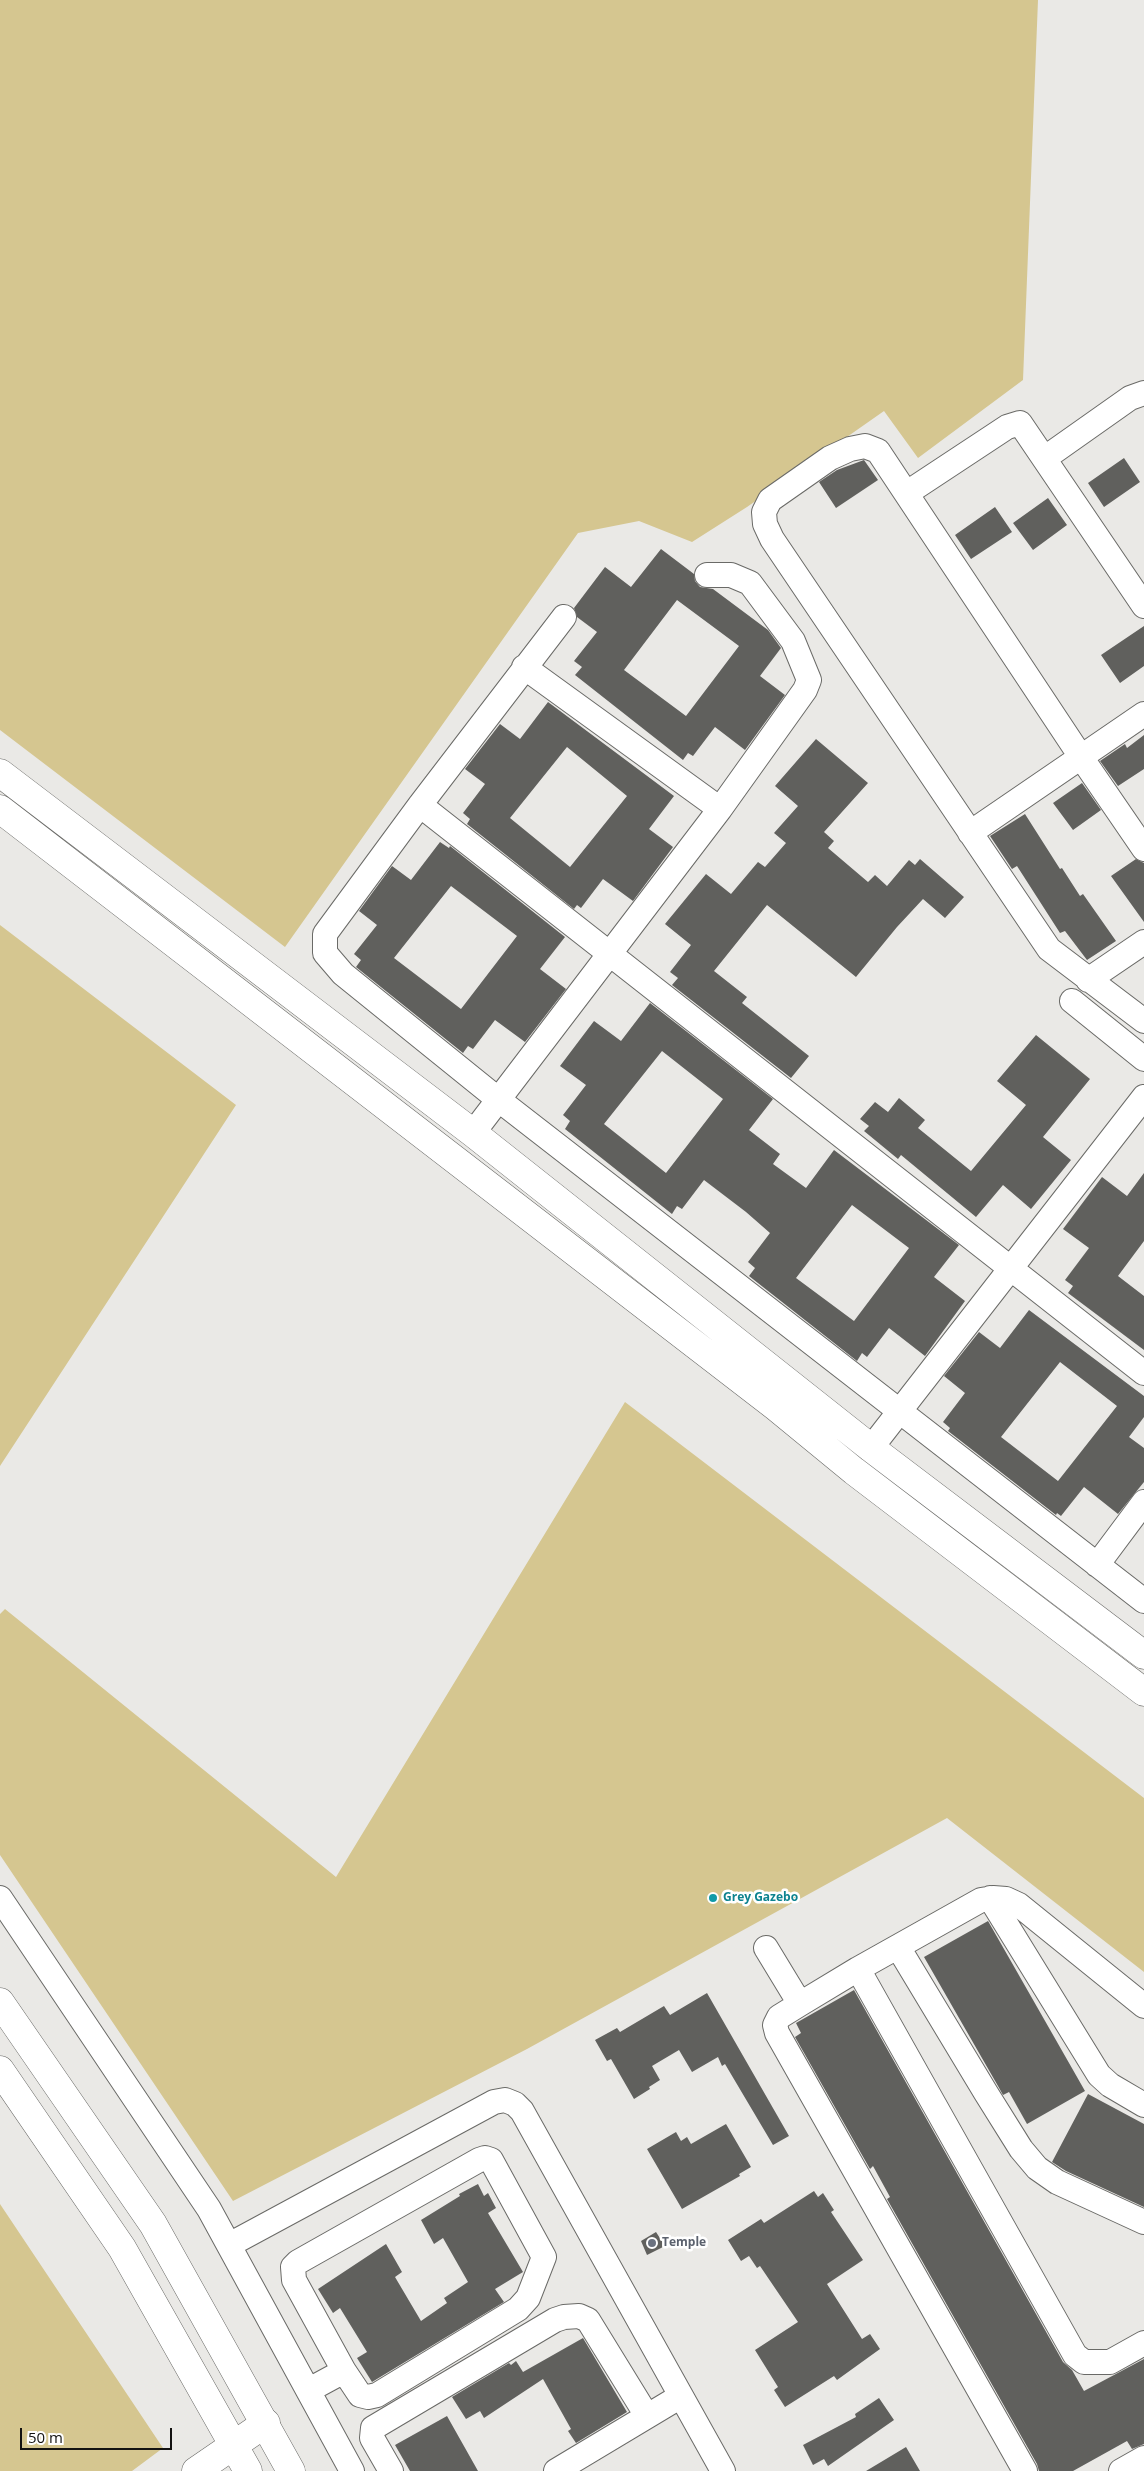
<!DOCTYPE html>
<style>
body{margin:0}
#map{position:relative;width:1144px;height:2471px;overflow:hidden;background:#eae9e6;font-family:"Open Sans",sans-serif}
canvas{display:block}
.scale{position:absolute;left:20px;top:2428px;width:152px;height:22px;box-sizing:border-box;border:2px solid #131211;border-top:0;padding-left:6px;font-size:15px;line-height:18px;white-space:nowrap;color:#131211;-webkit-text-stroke:4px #fff;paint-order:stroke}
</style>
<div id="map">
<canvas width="1144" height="2471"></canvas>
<div class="scale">50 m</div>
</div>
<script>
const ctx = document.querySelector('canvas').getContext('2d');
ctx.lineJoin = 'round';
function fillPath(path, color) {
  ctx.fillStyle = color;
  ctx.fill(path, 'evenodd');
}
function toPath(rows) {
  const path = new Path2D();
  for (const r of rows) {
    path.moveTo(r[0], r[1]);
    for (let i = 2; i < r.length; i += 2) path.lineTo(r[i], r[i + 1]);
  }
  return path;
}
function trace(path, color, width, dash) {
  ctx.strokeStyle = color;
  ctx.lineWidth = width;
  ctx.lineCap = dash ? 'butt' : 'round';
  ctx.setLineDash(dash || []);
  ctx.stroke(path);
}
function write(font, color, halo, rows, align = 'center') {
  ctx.font = font + ' "Open Sans",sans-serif';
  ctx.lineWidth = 5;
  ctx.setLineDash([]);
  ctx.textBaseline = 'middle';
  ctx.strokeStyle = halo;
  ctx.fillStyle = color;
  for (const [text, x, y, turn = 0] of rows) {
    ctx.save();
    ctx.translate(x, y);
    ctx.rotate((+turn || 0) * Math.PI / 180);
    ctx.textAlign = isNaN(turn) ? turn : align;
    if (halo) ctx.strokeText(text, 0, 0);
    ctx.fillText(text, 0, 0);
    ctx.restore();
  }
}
const green = toPath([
 [0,0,1038,0,1023,380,918,458,884,411,747,507,692,542,639,521,578,533,285,947,0,730],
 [0,925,236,1105,0,1466],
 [625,1402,1144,1798,1144,1972,947,1818,527,2049,233,2201,0,1855,0,1614,5,1609,336,1877],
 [0,2204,163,2448,132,2471,0,2471]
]);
const building = toPath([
 [1124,458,1140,482,1104,507,1088,483],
 [864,460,878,480,836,508,819,482,837,470],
 [1048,498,1067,525,1033,550,1013,523],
 [995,507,1012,532,971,559,955,535],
 [661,549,694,574,695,581,700,587,713,589,768,630,781,648,760,676,785,695,745,750,715,727,693,756,688,753,683,760,575,675,582,667,574,661,597,632,577,617,574,608,605,567,631,587],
 [677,600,739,646,686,716,624,670],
 [1144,626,1144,666,1120,683,1101,655],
 [548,702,674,796,649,829,673,847,633,901,603,879,581,908,577,905,574,909,467,824,470,819,463,813,485,784,465,769,500,724,520,739],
 [567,747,627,796,570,867,510,818],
 [1144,735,1144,769,1118,786,1100,761,1125,744,1127,748],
 [816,739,868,783,824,832,834,841,828,848,868,882,875,875,887,886,909,860,915,865,920,859,964,897,945,918,923,899,897,927,856,977,767,905,714,971,747,997,742,1003,809,1056,791,1078,672,985,678,978,670,972,691,945,665,924,706,874,731,894,758,862,765,867,786,843,774,833,798,806,775,786],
 [1082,783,1101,810,1073,830,1053,803],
 [1025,814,1060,869,1062,868,1080,896,1083,894,1116,941,1087,960,1065,931,1060,933,1017,866,1012,869,990,836],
 [440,842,449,848,450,846,565,937,540,969,566,989,525,1042,495,1020,473,1049,468,1046,463,1053,356,967,361,960,354,954,377,925,359,911,392,866,411,880],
 [451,886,517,936,461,1009,394,958],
 [1136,859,1144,863,1144,922,1111,876],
 [650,1003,773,1099,749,1130,780,1154,773,1164,806,1188,834,1150,959,1245,934,1277,965,1301,925,1356,889,1328,867,1357,862,1353,857,1361,749,1276,755,1268,748,1262,770,1233,746,1212,704,1180,682,1209,677,1206,672,1214,565,1129,570,1121,563,1115,586,1085,560,1066,594,1021,621,1041],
 [662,1051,723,1099,666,1173,604,1124],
 [852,1205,909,1248,854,1321,796,1278],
 [1036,1035,1090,1079,1043,1137,1071,1160,1031,1209,1003,1185,976,1217,901,1155,898,1159,864,1131,869,1126,860,1119,875,1102,888,1112,899,1098,925,1120,918,1128,971,1171,1026,1105,997,1081],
 [1144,1173,1144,1241,1118,1276,1144,1296,1144,1350,1068,1293,1073,1286,1065,1280,1089,1248,1063,1229,1102,1177,1127,1196],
 [1029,1310,1144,1396,1144,1417,1129,1437,1144,1448,1144,1482,1118,1514,1084,1487,1061,1516,1057,1513,1056,1515,948,1431,950,1428,943,1422,965,1393,944,1376,979,1332,1000,1348],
 [1060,1362,1117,1406,1058,1481,1001,1437],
 [988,1921,1085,2091,1027,2124,1009,2092,1003,2095,998,2086,924,1957],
 [854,1990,1063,2362,1072,2370,1084,2391,1144,2359,1144,2444,1132,2449,1127,2441,1073,2471,1039,2471,1037,2464,887,2199,890,2197,873,2166,870,2169,795,2037,801,2033,796,2023],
 [707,1993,789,2136,773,2145,725,2064,722,2066,718,2057,692,2072,679,2050,652,2066,660,2080,649,2087,650,2089,634,2099,611,2059,607,2061,595,2040,617,2028,620,2032,664,2006,670,2015],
 [1088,2094,1144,2124,1144,2207,1066,2171,1052,2162],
 [726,2124,751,2167,739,2174,740,2176,682,2209,647,2149,676,2132,681,2141,687,2137,691,2144],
 [478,2184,484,2196,488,2193,496,2208,488,2213,523,2272,495,2289,504,2302,372,2382,357,2358,367,2352,340,2308,333,2313,318,2289,386,2244,402,2272,395,2277,421,2321,447,2303,444,2298,468,2282,443,2238,434,2244,421,2220,460,2196,459,2194],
 [814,2191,818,2197,823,2193,834,2210,831,2212,863,2260,827,2284,862,2339,870,2334,880,2349,837,2380,834,2376,785,2407,774,2390,778,2387,755,2350,798,2322,760,2266,757,2268,749,2256,741,2261,728,2240,761,2219,764,2223],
 [656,2232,665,2246,647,2255,641,2241],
 [583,2338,627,2412,576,2443,568,2431,571,2429,543,2379,484,2418,480,2411,466,2419,452,2397,509,2363,511,2365,516,2361,523,2372],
 [879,2398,894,2420,828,2466,824,2459,813,2465,803,2445,856,2417,855,2414],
 [447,2416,478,2471,410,2471,395,2445],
 [906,2447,920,2471,866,2471]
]);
const minor = toPath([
 [1045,458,1130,398,1144,393],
 [907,493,1007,427,1020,423,1144,606],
 [564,617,420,805,325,934,325,953,343,974,499,1100,1144,1601],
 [524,667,720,809],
 [420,805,1144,1373],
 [970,833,1144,714],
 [1144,849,1081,757,878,451,865,446,850,449,830,458,770,500,764,512,765,524,772,539,1049,949,1144,1021],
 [1088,980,1144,942],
 [1072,1001,1144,1059],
 [473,1133,720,809,805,690,809,680,793,641,750,583,731,575,707,575],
 [871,1448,1144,1097],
 [1097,1565,1144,1502],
 [0,1898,209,2209,352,2471],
 [990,1898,1099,2075,1110,2085,1144,2105],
 [898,1947,986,2093,1021,2149,1037,2168,1057,2182,1144,2222],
 [766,1948,800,2004],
 [858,1969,1075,2355,1084,2362,1110,2362,1144,2343],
 [229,2245,494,2102,505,2100,515,2104,522,2111,723,2471],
 [309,2390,344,2371,360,2395,368,2397,377,2395,518,2309,528,2298,544,2257,491,2160,485,2158,479,2160,298,2262,293,2267,294,2280,344,2371],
 [391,2471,372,2438,373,2428,555,2320,564,2317,579,2316,588,2320,647,2416],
 [556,2471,681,2396],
 [1025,2471,777,2033,775,2025,779,2017,800,2004,858,1969,981,1900,993,1898,1006,1899,1019,1905,1144,2006],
 [1121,2471,1144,2458]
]);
const tertiary = toPath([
 [0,773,473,1133,871,1448,1144,1655],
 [0,809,776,1407,854,1471,1144,1692],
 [196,2471,266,2423]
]);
const secondary = toPath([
 [0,2002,153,2224,291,2471],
 [0,2070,122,2248,248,2471]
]);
const markers = [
 [713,1898,5,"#0f9aa8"],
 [652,2243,5,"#6b7280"]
];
const cultureNames = [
 ["Grey Gazebo",723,1898]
];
const worshipNames = [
 ["Temple",662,2243]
];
fillPath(green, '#d5c690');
fillPath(building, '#60605d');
trace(minor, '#6a6a67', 26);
trace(tertiary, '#6a6a67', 29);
trace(secondary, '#6a6a67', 29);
trace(minor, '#fff', 24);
trace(tertiary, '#fff', 28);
trace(secondary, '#fff', 28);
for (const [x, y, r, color] of markers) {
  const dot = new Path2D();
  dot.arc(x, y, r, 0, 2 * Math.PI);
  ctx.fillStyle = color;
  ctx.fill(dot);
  trace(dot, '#fff', 2);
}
write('bold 12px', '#0d838f', '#fff', cultureNames, 'left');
write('bold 12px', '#5b616d', '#fff', worshipNames, 'left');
</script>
